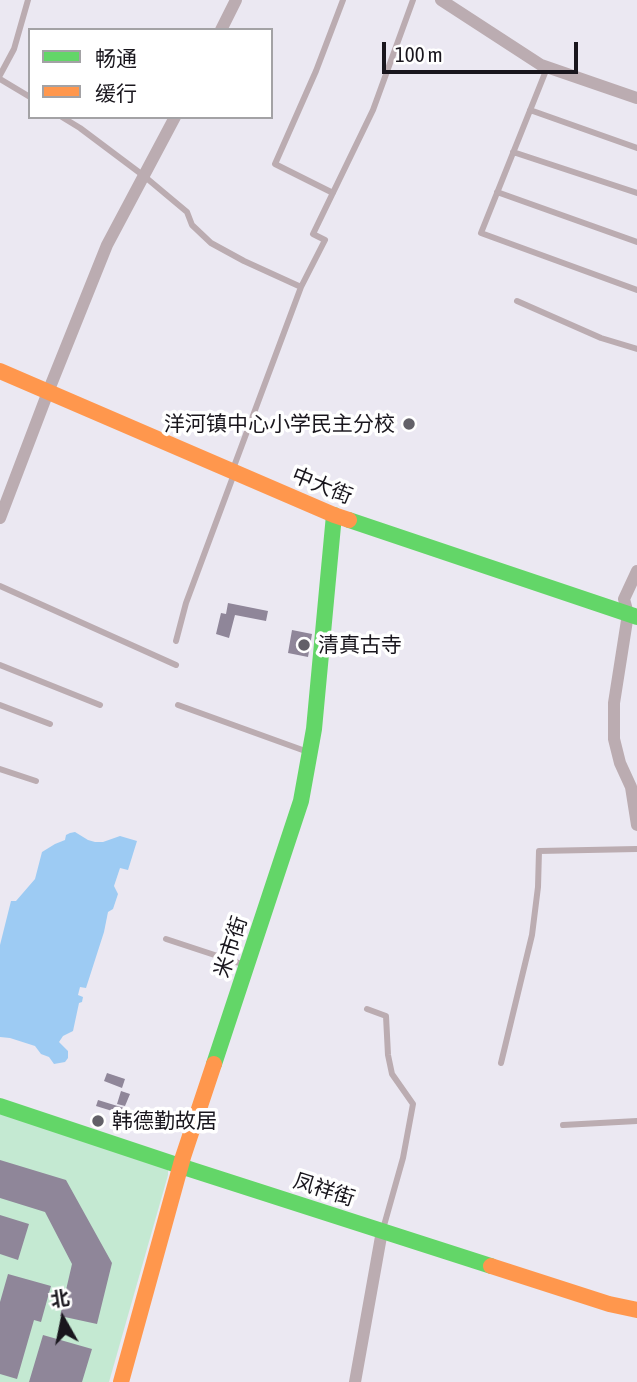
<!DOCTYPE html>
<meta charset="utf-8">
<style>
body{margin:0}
#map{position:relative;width:637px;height:1382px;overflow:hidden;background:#ebe8f2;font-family:"Asap Condensed","Noto Sans SC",sans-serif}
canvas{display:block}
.legend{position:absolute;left:28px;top:28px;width:245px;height:91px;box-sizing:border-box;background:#fff;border:2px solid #a3a2a5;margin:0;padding:9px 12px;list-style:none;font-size:21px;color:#19161d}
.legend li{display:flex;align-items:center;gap:14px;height:35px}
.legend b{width:35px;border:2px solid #a3a2a5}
.north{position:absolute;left:28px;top:1284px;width:70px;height:70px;-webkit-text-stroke:5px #fff;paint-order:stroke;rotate:351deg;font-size:19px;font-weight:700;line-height:28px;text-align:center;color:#19161d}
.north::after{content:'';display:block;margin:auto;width:24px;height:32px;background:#19161d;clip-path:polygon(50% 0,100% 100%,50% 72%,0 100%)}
.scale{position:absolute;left:382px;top:42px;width:196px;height:32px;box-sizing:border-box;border:4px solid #19161d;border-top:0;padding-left:9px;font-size:21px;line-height:24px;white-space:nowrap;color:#19161d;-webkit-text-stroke:5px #fff;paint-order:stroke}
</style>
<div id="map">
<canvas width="637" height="1382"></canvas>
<ul class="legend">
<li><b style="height:9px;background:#63d668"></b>畅通</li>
<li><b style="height:9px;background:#ff974d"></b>缓行</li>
</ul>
<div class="north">北</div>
<div class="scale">100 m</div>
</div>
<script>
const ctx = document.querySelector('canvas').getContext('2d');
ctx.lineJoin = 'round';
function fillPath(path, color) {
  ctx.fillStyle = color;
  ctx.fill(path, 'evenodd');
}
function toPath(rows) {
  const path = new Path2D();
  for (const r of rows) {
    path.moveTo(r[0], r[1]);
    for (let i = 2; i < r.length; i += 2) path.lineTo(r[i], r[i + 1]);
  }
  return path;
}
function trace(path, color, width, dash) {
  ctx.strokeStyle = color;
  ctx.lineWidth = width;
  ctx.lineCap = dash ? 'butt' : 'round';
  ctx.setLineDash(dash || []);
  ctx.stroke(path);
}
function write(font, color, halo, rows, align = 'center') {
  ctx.font = font + ' "Asap Condensed","Noto Sans SC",sans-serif';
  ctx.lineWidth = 7;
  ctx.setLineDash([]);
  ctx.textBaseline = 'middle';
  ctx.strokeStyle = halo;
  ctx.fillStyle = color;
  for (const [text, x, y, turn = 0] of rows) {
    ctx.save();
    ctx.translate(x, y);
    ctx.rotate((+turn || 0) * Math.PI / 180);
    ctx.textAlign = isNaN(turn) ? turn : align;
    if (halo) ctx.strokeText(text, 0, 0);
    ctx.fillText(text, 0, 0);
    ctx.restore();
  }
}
const green = toPath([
 [0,1106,168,1160,168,1175,109,1382,0,1382]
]);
const water = toPath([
 [75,832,88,840,95,842,103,842,120,836,137,841,128,870,120,868,114,886,118,894,113,909,108,912,104,932,86,988,80,987,78,995,83,997,82,1002,79,1003,73,1031,63,1036,59,1042,68,1051,68,1058,65,1062,54,1064,49,1057,41,1054,35,1046,10,1038,0,1037,0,945,11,901,16,901,35,879,42,852,55,844,65,840,66,835,70,833]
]);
const building = toPath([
 [228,603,268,611,266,621,235,615,229,638,216,634,221,613,226,614],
 [292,630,312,634,308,657,288,653],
 [107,1073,125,1079,122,1088,104,1081],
 [121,1091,130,1094,125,1106,117,1104],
 [98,1100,124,1108,122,1114,96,1106],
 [0,1160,66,1180,112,1263,97,1324,60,1316,72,1264,45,1212,0,1198],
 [0,1215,29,1224,18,1260,0,1254],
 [8,1274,51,1286,41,1322,34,1320,17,1379,0,1374,0,1302],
 [43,1335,92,1349,82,1382,29,1382]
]);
const lane = toPath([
 [547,68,481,233,637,290],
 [0,75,14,49,28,0],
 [0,79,30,97],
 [530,110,637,148],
 [62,117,80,128,144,176,187,212,192,225,211,243,244,261,301,287],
 [513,152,637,193],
 [497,192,637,242],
 [333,193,275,164,316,71,343,0],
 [517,301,601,338,637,349],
 [233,469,301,287,325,240,313,234,373,110,413,0],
 [0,586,176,665],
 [176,641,186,603,234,474],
 [0,665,100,705],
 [0,705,50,724],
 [178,705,308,752],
 [0,769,36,781],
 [166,939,245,965],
 [367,1009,386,1016,388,1055,392,1074,413,1104,403,1158,383,1229],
 [501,1063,532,935,538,887,539,851,637,849],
 [563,1125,637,1121]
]);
const street = toPath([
 [441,0,541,65,637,98],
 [221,30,236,0],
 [0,518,48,392,107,245,175,117],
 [637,571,624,599,628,614,614,703,614,739,620,763,631,787,637,825],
 [355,1382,382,1231]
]);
const fast = toPath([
 [349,520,637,617],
 [214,1064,301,801,314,729,334,515],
 [0,1106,180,1166,491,1266]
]);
const slow = toPath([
 [0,371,334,515,349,520],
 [491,1266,609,1304,637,1310],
 [121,1382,183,1157,214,1064]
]);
const markers = [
 [409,424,7,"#626068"],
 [304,645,7,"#626068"],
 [98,1121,7,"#626068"]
];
const poiNames = [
 ["洋河镇中心小学民主分校",395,424,"right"],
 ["清真古寺",318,645],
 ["韩德勤故居",112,1121]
];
const streetNames = [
 ["中大街",322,486,22],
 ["米市街",231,947,-72],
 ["凤祥街",324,1190,18]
];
fillPath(green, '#c4e9d2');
fillPath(water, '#9dcbf3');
fillPath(building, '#8f8699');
trace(lane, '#bbacb1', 6);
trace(street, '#bbacb1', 12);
trace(fast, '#63d668', 16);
trace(slow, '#ff974d', 16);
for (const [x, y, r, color] of markers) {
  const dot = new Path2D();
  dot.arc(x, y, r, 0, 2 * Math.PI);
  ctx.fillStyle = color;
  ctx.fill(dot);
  trace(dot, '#fff', 2.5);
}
write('21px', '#19161d', '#fff', poiNames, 'left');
write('21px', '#19161d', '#fff', streetNames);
</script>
